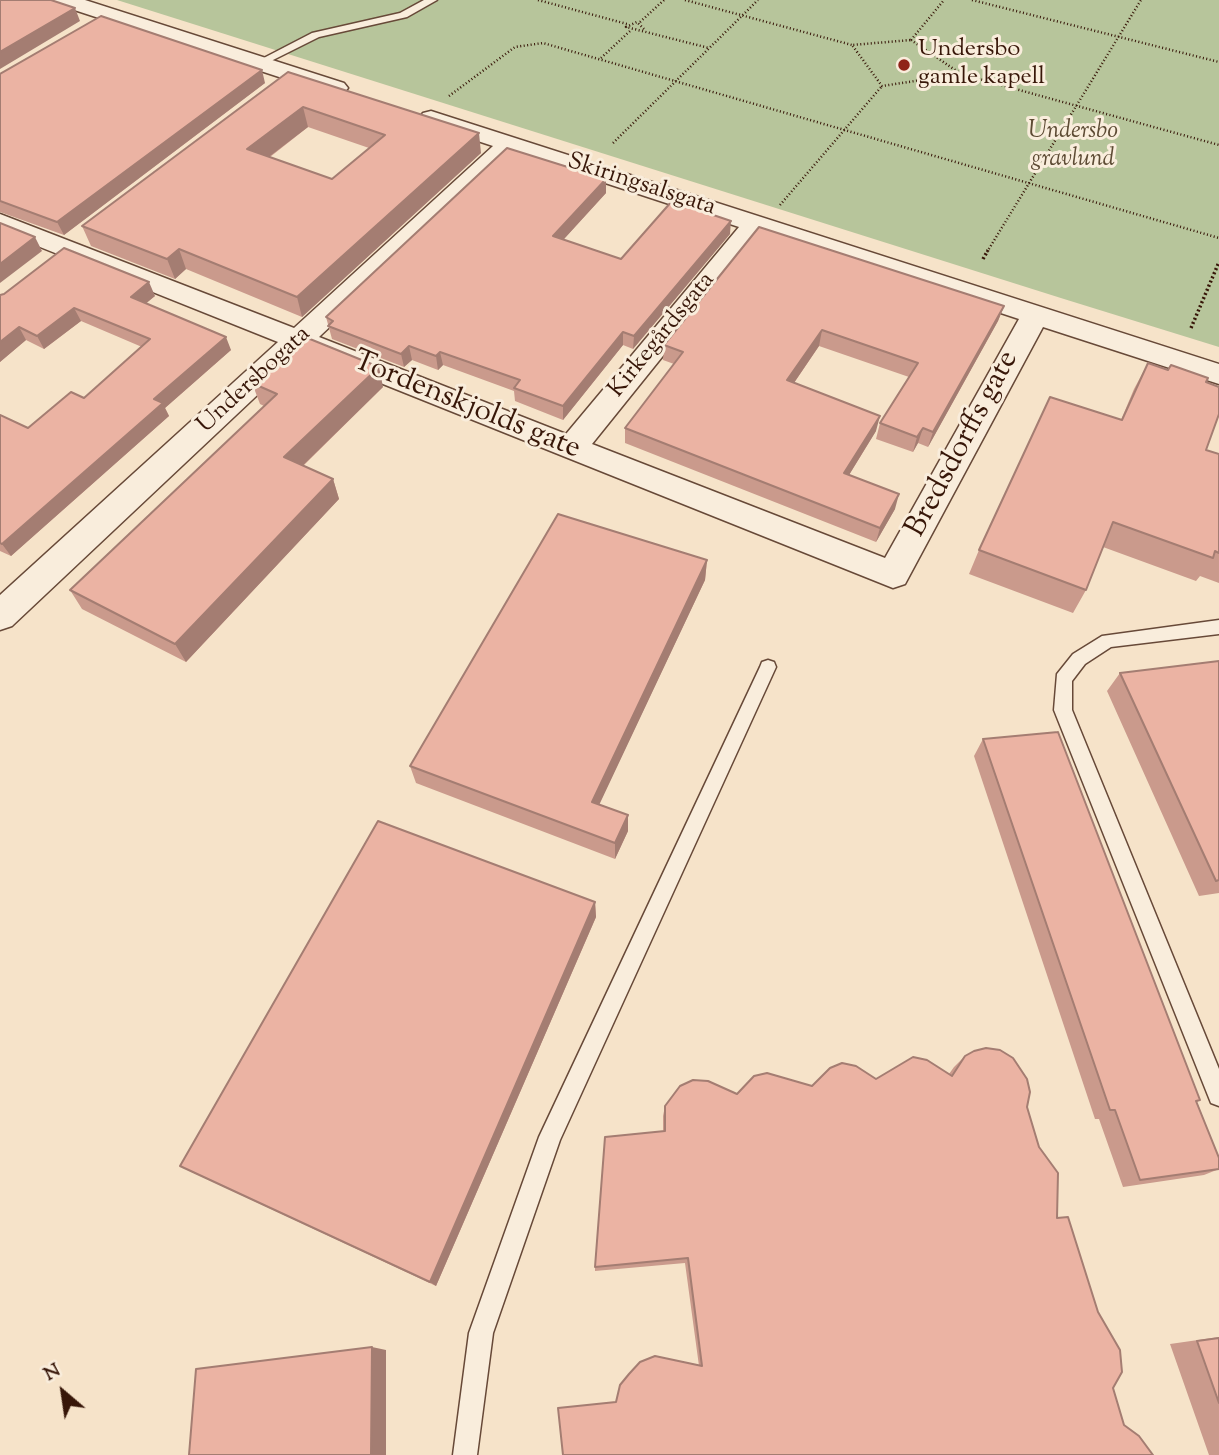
<!DOCTYPE html>
<meta charset="utf-8">
<style>
body{margin:0}
#map{position:relative;width:1219px;height:1455px;overflow:hidden;background:#f6e3c9;font-family:"Sorts Mill Goudy",serif}
canvas{display:block}
.north{position:absolute;left:28px;top:1357px;width:70px;height:70px;-webkit-text-stroke:5px #f9eddc;paint-order:stroke;rotate:331deg;font-size:19px;font-weight:700;line-height:28px;text-align:center;color:#371608}
.north::after{content:'';display:block;margin:auto;width:24px;height:32px;background:#371608;clip-path:polygon(50% 0,100% 100%,50% 72%,0 100%)}
</style>
<div id="map">
<canvas width="1219" height="1455"></canvas>
<div class="north">N</div>
</div>
<script>
const ctx = document.querySelector('canvas').getContext('2d');
ctx.lineJoin = 'round';
function fillPath(path, color) {
  ctx.fillStyle = color;
  ctx.fill(path, 'evenodd');
}
function toPath(rows) {
  const path = new Path2D();
  for (const r of rows) {
    path.moveTo(r[0], r[1]);
    for (let i = 2; i < r.length; i += 2) path.lineTo(r[i], r[i + 1]);
  }
  return path;
}
function trace(path, color, width, dash) {
  ctx.strokeStyle = color;
  ctx.lineWidth = width;
  ctx.lineCap = dash ? 'butt' : 'round';
  ctx.setLineDash(dash || []);
  ctx.stroke(path);
}
function write(font, color, halo, rows, align = 'center') {
  ctx.font = font + ' "Sorts Mill Goudy",serif';
  ctx.lineWidth = 6;
  ctx.setLineDash([]);
  ctx.textBaseline = 'middle';
  ctx.strokeStyle = halo;
  ctx.fillStyle = color;
  for (const [text, x, y, turn = 0] of rows) {
    ctx.save();
    ctx.translate(x, y);
    ctx.rotate((+turn || 0) * Math.PI / 180);
    ctx.textAlign = isNaN(turn) ? turn : align;
    if (halo) ctx.strokeText(text, 0, 0);
    ctx.fillText(text, 0, 0);
    ctx.restore();
  }
}
const green = toPath([
 [117,0,1219,0,1219,347,1064,299]
]);
const pathFar1 = toPath([
 [538,0,627,24],
 [685,0,852,45],
 [972,0,1219,62],
 [640,22,664,0],
 [644,29,637,22,626,27,709,48],
 [911,40,961,74,882,86,852,45,911,40],
 [911,40,944,0],
 [601,58,630,31],
 [961,74,1219,145],
 [449,96,515,47,543,43,1219,238],
 [613,143,758,0],
 [780,205,882,86],
 [987,252,1141,0]
]);
const path = toPath([
 [983,259,988,250],
 [1191,328,1219,262]
]);
const service = toPath([
 [424,0,437,0,407,17,319,37,265,64,256,62,312,33,400,13,424,0],
 [1219,620,1219,634,1111,647,1085,664,1072,681,1072,710,1219,1069,1219,1106,1211,1103,1054,710,1057,674,1073,654,1102,636,1219,620],
 [768,660,774,662,776,667,560,1140,493,1333,477,1455,453,1455,469,1333,539,1137,760,667,762,662,768,660]
]);
const minor = toPath([
 [52,0,85,0,344,83,348,88,344,93,328,93,56,4,52,0],
 [431,111,1219,364,1219,384,1043,327,905,584,893,588,303,352,12,626,0,630,0,595,278,342,0,231,0,214,294,328,493,146,423,123,419,118,423,113,431,111],
 [514,153,739,227,566,434,319,337,514,153],
 [761,234,1019,319,885,558,592,444,761,234]
]);
const wall = toPath([
 [288,72,481,153,302,317,186,269,175,279,91,246,82,226],
 [308,127,369,148,332,179,270,157],
 [0,74,265,83,64,235,0,212],
 [606,179,606,193,563,240,621,259,730,234,633,349,623,345,563,420,515,401,514,391,443,365,438,370,412,360,404,367,332,339,326,317],
 [0,295,155,296,145,303,231,350,165,408,169,416,11,556,0,551,0,415,28,428,84,398,142,347,81,321,44,349,26,340,0,362],
 [1004,306,998,321,928,447,918,443,913,452,876,439,880,423,909,377,819,346,794,383,876,431,849,475,895,509,876,542,625,443,625,428,674,364,663,360,664,345],
 [1148,363,1206,382,1206,450,1219,454,1219,583,1200,576,1196,581,1103,547,1086,590,1073,613,969,574,979,550,1121,420,1134,389],
 [252,383,383,387,303,466,333,479,339,499,186,662,82,609,70,590,264,406,260,404],
 [707,560,705,580,599,804,628,815,628,831,615,859,416,783,410,766],
 [1219,661,1219,893,1199,896,1107,691,1120,673],
 [983,739,1200,1100,1197,1102,1219,1158,1219,1169,1204,1175,1123,1187,1099,1119,1095,1119,974,756],
 [595,902,596,917,436,1286,194,1173,180,1166],
 [965,1056,1027,1107,1057,1218,616,1401,699,1366,685,1263,595,1271,595,1267,663,1131,663,1116,665,1106,737,1094,876,1079,949,1074,954,1067],
 [1219,1337,1219,1455,1209,1455,1170,1344]
]);
const shadedWall = toPath([
 [75,8,80,21,0,69,0,52],
 [262,70,265,83,64,235,57,222],
 [303,107,308,127,253,169,247,149],
 [479,133,481,153,302,317,297,297],
 [606,179,606,193,554,250,553,236],
 [731,221,730,234,633,349,634,336],
 [35,237,42,251,0,283,0,264],
 [179,249,186,269,175,279,167,259],
 [149,282,155,296,137,311,131,297],
 [1004,306,998,321,928,447,933,432],
 [74,308,81,321,44,349,37,336],
 [19,327,26,340,0,362,0,342],
 [822,330,819,346,785,396,787,380],
 [623,332,623,345,563,420,563,406],
 [226,337,231,350,165,408,169,416,11,556,2,544,154,399],
 [409,346,412,360,404,367,401,354],
 [440,352,443,365,438,370,436,356],
 [379,367,383,387,291,477,284,457],
 [880,416,876,431,841,488,844,473],
 [923,428,918,443,913,452,917,437],
 [333,479,339,499,186,662,175,644],
 [899,494,895,509,876,542,880,528],
 [707,560,705,580,593,818,592,802],
 [628,815,628,831,615,859,615,843],
 [595,902,596,917,436,1286,430,1282],
 [372,1347,386,1350,386,1455,371,1455]
]);
const building = toPath([
 [0,0,51,0,75,8,0,52,0,0],
 [101,16,262,70,57,222,0,201,0,74,101,16],
 [288,72,479,133,297,297,179,249,167,259,82,226,288,72],
 [303,107,385,135,332,179,247,149,303,107],
 [507,148,606,179,553,236,621,259,672,201,731,221,634,336,623,332,563,406,514,388,520,380,440,352,436,356,409,346,401,354,328,326,333,321,326,317,507,148],
 [0,223,35,237,0,264,0,223],
 [759,227,1004,306,933,432,923,428,917,437,880,423,918,363,822,330,787,380,880,416,844,473,899,494,880,528,625,428,683,352,664,345,759,227],
 [64,248,149,282,131,297,226,337,154,399,163,403,2,544,0,543,0,415,28,428,71,392,84,398,150,339,74,308,37,336,19,327,0,342,0,295,4,294,64,248],
 [305,337,379,367,284,457,333,479,175,644,70,590,277,394,252,383,305,337],
 [1148,363,1168,370,1171,365,1208,378,1206,382,1219,387,1219,414,1206,450,1219,454,1219,553,1215,551,1213,558,1113,522,1086,590,979,550,1050,397,1122,420,1148,363],
 [558,514,707,560,592,802,628,815,615,843,410,766,558,514],
 [1219,661,1219,880,1216,881,1120,673,1219,661],
 [1058,732,1200,1100,1196,1101,1219,1158,1219,1169,1140,1180,1115,1110,1110,1110,983,739,1058,732],
 [378,821,595,902,430,1282,180,1166,378,821],
 [986,1048,1000,1050,1013,1058,1027,1079,1030,1092,1027,1107,1039,1147,1058,1173,1057,1218,1068,1217,1098,1312,1120,1350,1122,1372,1113,1388,1124,1425,1139,1436,1153,1455,563,1455,558,1408,616,1402,620,1385,629,1374,640,1362,655,1356,702,1366,688,1258,595,1267,605,1137,665,1131,665,1106,680,1086,693,1080,708,1081,737,1094,754,1076,767,1073,812,1086,830,1068,842,1063,856,1066,876,1079,913,1057,927,1060,952,1076,965,1056,974,1051,986,1048],
 [1219,1338,1219,1403,1197,1341,1219,1338],
 [372,1347,371,1455,189,1455,196,1369,372,1347]
]);
const markers = [
 [904,65,7,"#8f2418"]
];
const farPoinames = [
 ["Undersbo",918,51],
 ["gamle kapell",918,79]
];
const farParknames = [
 ["Undersbo",1073,133],
 ["gravlund",1073,161]
];
const farStreetnames = [
 ["Skiringsalsgata",641,186,18],
 ["Kirkegårdsgata",663,336,-51],
 ["Undersbogata",255,381,-43]
];
const streetNames = [
 ["Tordenskjolds gate",466,407,22],
 ["Bredsdorffs gate",964,445,-62]
];
fillPath(green, '#b7c59b');
trace(service, '#674938', 3);
trace(minor, '#674938', 3);
trace(pathFar1, '#371608', 2.5, [1, 2.5]);
trace(path, '#371608', 3.5, [2, 2.5]);
fillPath(service, '#f9eddc');
fillPath(minor, '#f9eddc');
fillPath(wall, '#ca9a8c');
fillPath(shadedWall, '#a47d72');
fillPath(building, '#ebb3a3');
trace(building, '#a47d72', 2);
for (const [x, y, r, color] of markers) {
  const dot = new Path2D();
  dot.arc(x, y, r, 0, 2 * Math.PI);
  ctx.fillStyle = color;
  ctx.fill(dot);
  trace(dot, '#f9eddc', 2.5);
}
write('24px', '#371608', '#f9eddc', farPoinames, 'left');
write('italic 24px', '#5d4b34', '#f9eddc', farParknames);
write('24px', '#371608', '#f9eddc', farStreetnames);
write('30px', '#371608', '#f9eddc', streetNames);
</script>
